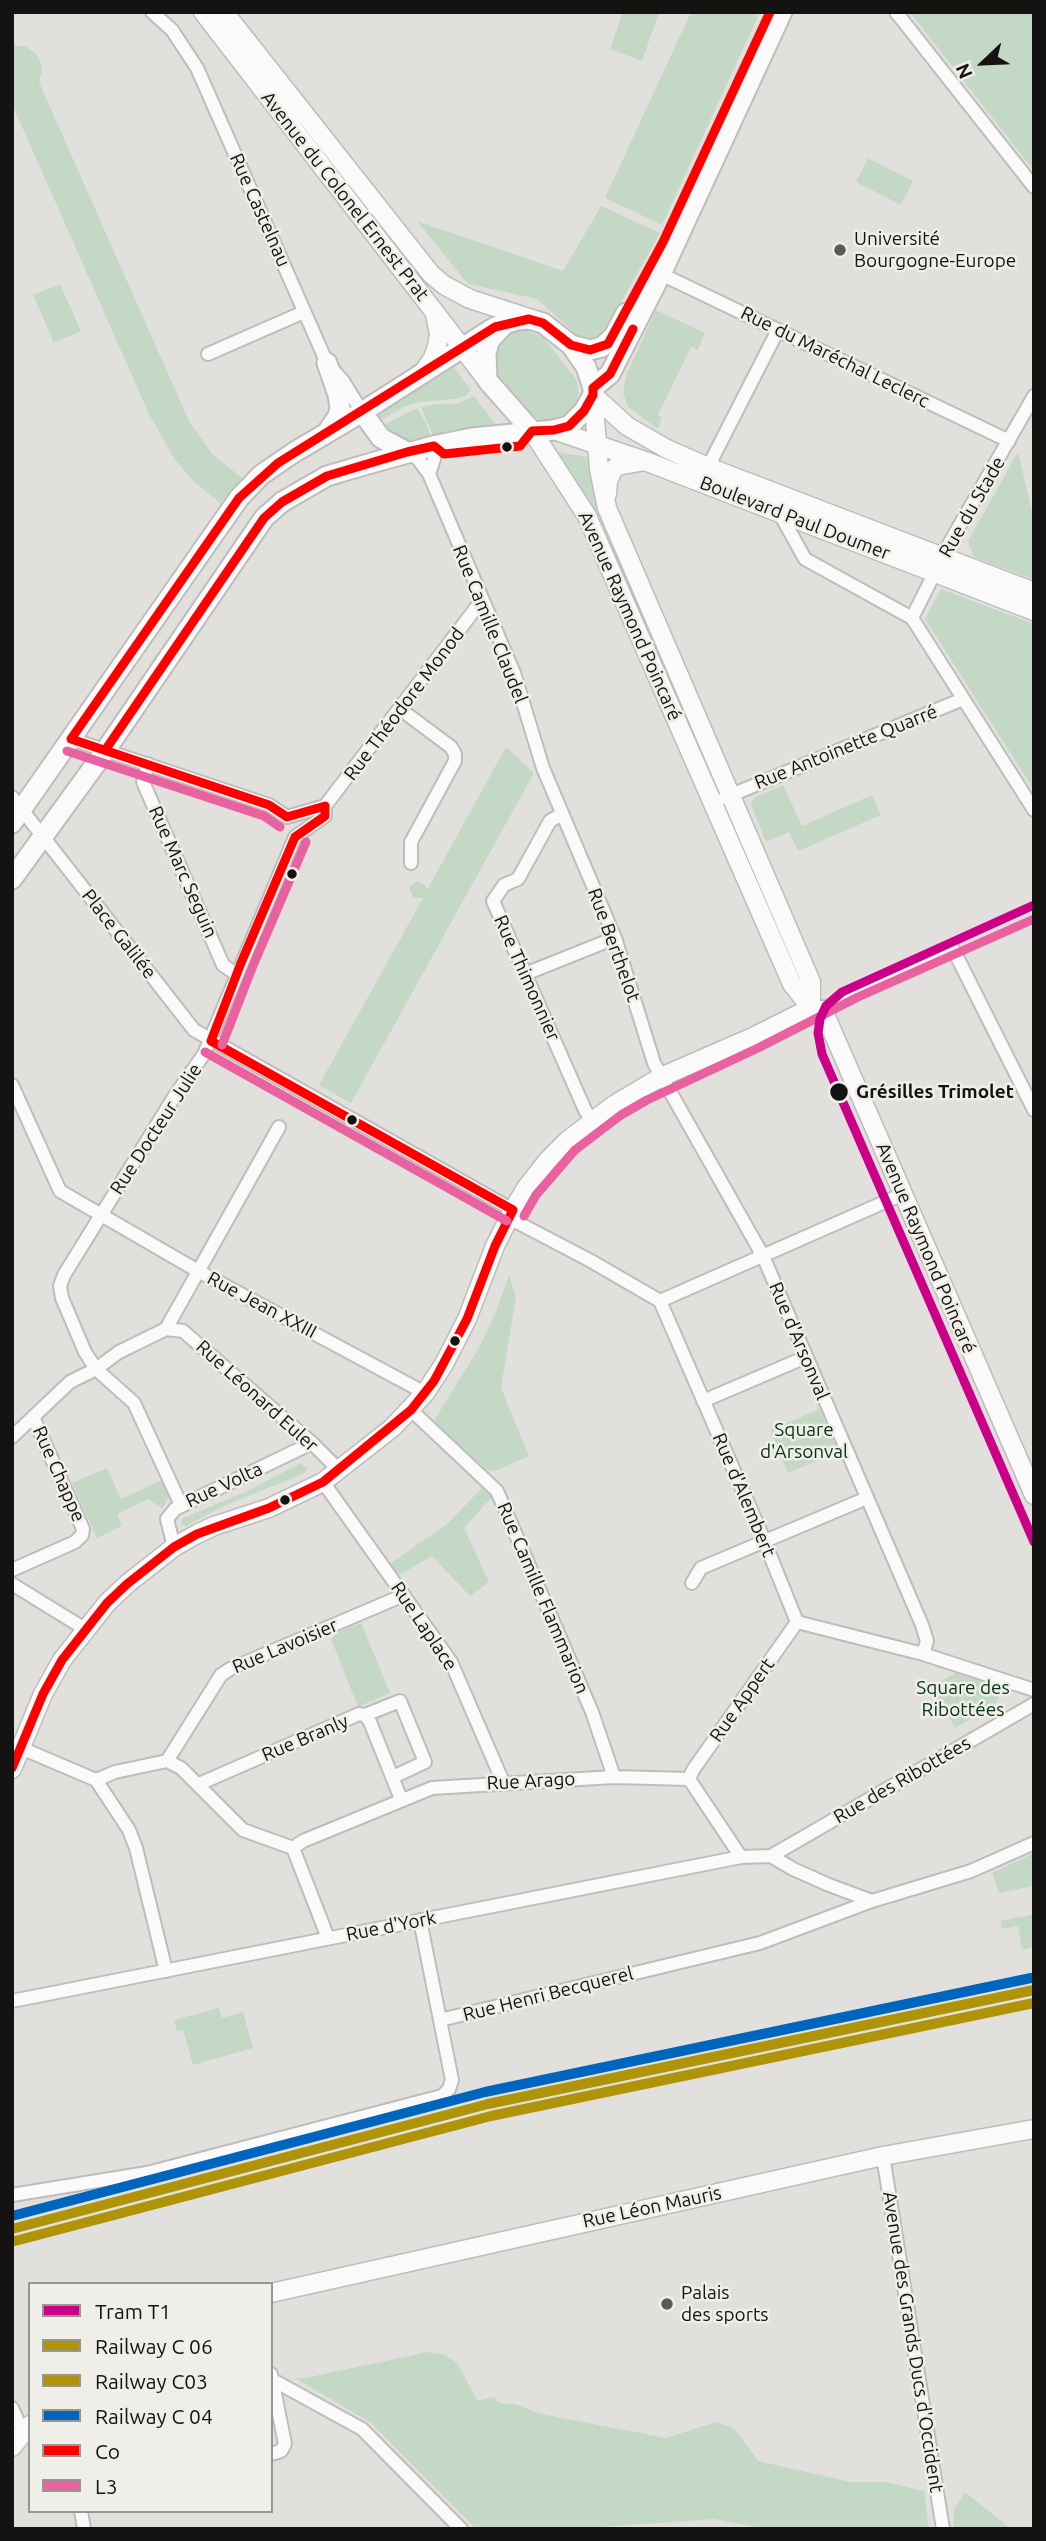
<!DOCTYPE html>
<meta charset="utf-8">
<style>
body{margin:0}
#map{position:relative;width:1046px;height:2541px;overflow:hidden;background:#e2e0dd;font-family:Ubuntu,sans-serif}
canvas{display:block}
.frame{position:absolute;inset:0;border:14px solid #141311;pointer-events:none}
.legend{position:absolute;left:28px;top:2282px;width:245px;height:231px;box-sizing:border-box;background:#f0eee9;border:2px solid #989693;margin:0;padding:9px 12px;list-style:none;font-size:21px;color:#141311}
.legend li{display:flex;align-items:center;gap:14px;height:35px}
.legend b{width:35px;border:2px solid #989693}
.north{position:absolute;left:948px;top:28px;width:70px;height:70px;-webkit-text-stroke:5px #f0eee9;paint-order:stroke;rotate:247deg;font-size:19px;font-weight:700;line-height:28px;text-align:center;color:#141311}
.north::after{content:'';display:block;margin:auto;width:24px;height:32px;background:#141311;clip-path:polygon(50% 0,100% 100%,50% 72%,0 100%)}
</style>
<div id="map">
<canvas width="1046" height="2541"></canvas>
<div class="frame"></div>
<ul class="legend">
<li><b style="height:9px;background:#c08"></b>Tram T1</li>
<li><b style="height:9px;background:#af9409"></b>Railway C 06</li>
<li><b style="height:9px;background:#af9409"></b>Railway C03</li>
<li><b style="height:9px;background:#0065bd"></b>Railway C 04</li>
<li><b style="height:9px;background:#f00"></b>Co</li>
<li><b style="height:9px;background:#ea619f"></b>L3</li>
</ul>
<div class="north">N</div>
</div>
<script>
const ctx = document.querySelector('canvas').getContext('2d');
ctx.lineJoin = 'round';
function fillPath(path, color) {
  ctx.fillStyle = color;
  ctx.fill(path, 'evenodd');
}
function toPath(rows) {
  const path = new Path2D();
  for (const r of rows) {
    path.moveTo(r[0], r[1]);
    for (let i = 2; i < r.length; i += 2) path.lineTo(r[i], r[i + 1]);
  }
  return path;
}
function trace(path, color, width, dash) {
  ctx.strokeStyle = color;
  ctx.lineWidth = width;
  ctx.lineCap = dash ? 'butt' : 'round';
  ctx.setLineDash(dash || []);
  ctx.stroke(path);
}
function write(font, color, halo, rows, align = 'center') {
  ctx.font = font + ' Ubuntu,sans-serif';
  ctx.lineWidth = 5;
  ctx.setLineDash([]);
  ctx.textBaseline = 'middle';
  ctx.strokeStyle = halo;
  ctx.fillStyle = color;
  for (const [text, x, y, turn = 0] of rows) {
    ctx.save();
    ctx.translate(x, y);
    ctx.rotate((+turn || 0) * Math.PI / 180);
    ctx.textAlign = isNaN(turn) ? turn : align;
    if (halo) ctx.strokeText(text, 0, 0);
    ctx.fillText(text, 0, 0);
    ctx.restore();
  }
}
const green = toPath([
 [623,12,659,12,642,61,610,49],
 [691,12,760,12,662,225,605,198],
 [910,12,1034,12,1034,171,920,25],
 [12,45,27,47,35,53,40,60,42,70,39,82,189,421,212,454,242,478,220,503,195,483,175,460,149,414,12,104],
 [868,158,913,181,901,205,856,182],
 [601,206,660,233,602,336,585,342,537,299,468,284,417,221,563,271],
 [60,284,81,331,54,343,33,295],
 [656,310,705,333,698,350,691,347,658,415,662,417,658,429,628,407,623,393,627,373],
 [523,329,543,337,576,379,579,391,576,405,566,416,557,419,545,421,535,418,511,396,495,373,491,355,510,331],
 [452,365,471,390,465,396,454,399,418,402,406,406,377,422,375,417,380,409],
 [474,396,501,431,435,440,421,407,435,404,456,404],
 [417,408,426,423,432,441,408,444,380,427],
 [556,452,592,458,600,508,592,516],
 [1018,452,1034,520,1034,580,974,557,968,541],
 [941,589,1034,624,1034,790,925,619],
 [506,747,534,773,351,1103,319,1085,423,898,413,898,409,887,418,881,425,885,427,890],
 [783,785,802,826,872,795,881,815,798,851,789,832,766,842,751,805,754,798],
 [509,1275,516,1297,501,1388,529,1456,495,1471,486,1469,438,1426,435,1419,480,1346,497,1309],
 [820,1409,838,1452,788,1473,770,1430],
 [300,1463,307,1468,305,1473,224,1506,186,1526,181,1524,183,1518,248,1491],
 [107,1468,121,1499,162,1480,169,1497,162,1509,148,1499,117,1514,122,1526,97,1538,72,1483],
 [483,1487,492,1497,464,1528,489,1582,470,1596,432,1556,398,1576,391,1563,447,1524],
 [361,1623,390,1693,358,1707,331,1639,338,1632],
 [955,1673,991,1683,997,1689,999,1696,995,1705,955,1728,932,1687],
 [1034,1853,1034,1886,999,1893,992,1873],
 [1034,1914,1034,1947,1022,1950,1018,1926,1002,1929,1000,1921],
 [219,2008,222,2018,243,2012,253,2048,193,2065,183,2030,177,2031,174,2020],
 [428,2352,446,2355,457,2363,478,2401,495,2397,498,2402,502,2404,515,2404,537,2413,666,2438,716,2422,732,2427,738,2433,758,2461,851,2482,886,2482,924,2491,929,2529,766,2529,714,2519,575,2529,476,2529,371,2423,295,2378,305,2378],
 [965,2492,1011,2529,953,2529,954,2509]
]);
const minor = toPath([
 [152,12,172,30,197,68,327,363,343,381,362,412],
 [896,12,1034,187],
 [661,274,1009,441],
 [208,354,304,312],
 [407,452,418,459,429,474,514,673,543,768,615,938,654,1063,763,1256,922,1625,927,1641,923,1654],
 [708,467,778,330],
 [429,474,434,459,434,446],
 [780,514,805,559,912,618,1034,810],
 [912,618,949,544,1034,396],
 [400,709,451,747,455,754,455,761,411,842,411,863],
 [71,739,269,805,287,817],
 [148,764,143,782,223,965,236,974],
 [12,797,194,1030,513,1210],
 [724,798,963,699],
 [325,806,482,600],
 [562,814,550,821,518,879,504,885,493,901,585,1110,592,1121],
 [287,817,325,806,325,816,295,837],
 [295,837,204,1054,176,1094,64,1275,60,1286,62,1298,85,1352,96,1369,119,1352,166,1329,183,1331,312,1443,339,1470],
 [525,974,615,938],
 [811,1008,828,1007,862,988,952,947,1034,1110],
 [12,1085,60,1191,198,1271,425,1393],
 [509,1218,591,1261,660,1301,759,1528,797,1622,923,1654,1034,1690],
 [660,1301,903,1194],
 [166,1329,279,1127],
 [703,1401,806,1357],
 [411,1410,497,1491,592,1712,614,1777],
 [12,1437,70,1382,96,1369,134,1403,181,1505],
 [323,1482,451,1662,503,1782],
 [174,1547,167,1519,175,1509,312,1443],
 [12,1570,75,1542,82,1535,83,1529,33,1417],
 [692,1583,701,1568,867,1498],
 [12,1584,85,1629],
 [365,1715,400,1701,425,1762,393,1777],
 [21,1748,96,1780,106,1795,129,1830,136,1848,166,1971],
 [167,1761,221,1675,230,1669,404,1595],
 [689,1779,693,1770,797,1622],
 [96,1780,115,1772,167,1761,181,1768,243,1830,293,1848,328,1938],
 [199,1784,359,1714,365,1715,370,1722,401,1799],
 [293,1848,303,1841,432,1788,614,1777,689,1779,741,1857],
 [771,1856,793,1869,829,1885,872,1901,971,1871,1034,1843],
 [12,2001,741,1857,771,1856,1034,1704],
 [440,2020,760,1943,872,1901],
 [883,2156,943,2529],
 [12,2195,147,2173,442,2096,449,2089,452,2080,420,1920],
 [271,2379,362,2429,461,2529],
 [12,2408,23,2433],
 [271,2454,281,2451,285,2444,271,2374],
 [81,2511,84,2529]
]);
const secondary = toPath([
 [203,12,487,380],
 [224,12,431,274,444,285,470,299,532,319],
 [424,371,433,358,437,346,439,334,435,315],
 [593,395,599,469,607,508,811,982,811,1008],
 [593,395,627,426,667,449,708,467,1034,592],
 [554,430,645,461,1034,611],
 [532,431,587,516,792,984,811,1008,827,1019,1034,1495],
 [607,494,608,481,613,470,617,466,645,461],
 [12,1769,43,1694,62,1660,107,1603,127,1584,174,1547,197,1534,214,1526,269,1508,323,1482,392,1428,425,1393,444,1364,467,1319,495,1246,513,1210,526,1188,548,1160,567,1141,614,1105,661,1077,753,1037,811,1008],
 [271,2293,883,2156,1034,2129],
 [12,2447,30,2425]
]);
const primary = toPath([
 [503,326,489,341,486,354,487,380,532,431],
 [571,345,590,350,602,347,614,336,626,313],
 [327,363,338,395,340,408,338,416,328,431],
 [593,388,610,374,661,274,782,12],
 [362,412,381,438,407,452],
 [12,823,239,498,261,475,293,453,362,412,495,327,517,320,529,319,543,323,571,345,586,367,593,388,593,395,584,411,569,426,554,430,472,438,437,445,375,462,327,476,282,502,264,518,103,754,12,879]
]);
const bus1 = toPath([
 [106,749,264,518,282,502,327,476,407,452,434,446,444,454,520,446,532,431,554,430,569,426,584,411,593,395,593,388,610,374,633,329],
 [287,817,269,805,71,739,239,498,278,463,495,327,529,319,543,323,571,345,590,350,608,344,663,242,770,12],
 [287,817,325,806,325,816,295,837],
 [211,1041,513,1210],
 [211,1041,241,963,295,837],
 [12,1768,43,1694,62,1660,107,1603,127,1584,174,1547,197,1534,269,1508,323,1482,411,1410,434,1381,467,1319,495,1246,513,1210]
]);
const bus2 = toPath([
 [67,751,264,816,280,827],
 [222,1045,252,968,306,842],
 [205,1052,507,1221],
 [524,1216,536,1195,575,1150,621,1115,647,1100,758,1048,858,997,1034,919]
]);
const rail1 = toPath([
 [12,2229,488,2104,1034,1990]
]);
const rail2 = toPath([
 [15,2241,491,2116,1034,2003]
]);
const rail3 = toPath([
 [12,2216,485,2092,1031,1978]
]);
const tram1 = toPath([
 [1034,905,842,992,826,1006,820,1019,818,1033,822,1054,1034,1542]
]);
const markers = [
 [840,250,7,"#5c5b58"],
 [507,447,6,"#141311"],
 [292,874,6,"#141311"],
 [839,1092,10,"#141311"],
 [352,1120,6,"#141311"],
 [455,1341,6,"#141311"],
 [285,1500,6,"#141311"],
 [667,2304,7,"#5c5b58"]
];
const streetNames = [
 ["Avenue du Colonel Ernest Prat",345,196,52],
 ["Rue Castelnau",260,210,66],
 ["Rue du Maréchal Leclerc",835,357,26],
 ["Rue du Stade",972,507,-60],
 ["Boulevard Paul Doumer",795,518,21],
 ["Avenue Raymond Poincaré",630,616,66],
 ["Rue Camille Claudel",490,624,68],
 ["Rue Théodore Monod",404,704,-53],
 ["Rue Antoinette Quarré",846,747,-22],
 ["Rue Marc Seguin",183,872,66],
 ["Place Galilée",119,934,52],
 ["Rue Berthelot",614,945,70],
 ["Rue Thimonnier",527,978,66],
 ["Rue Docteur Julie",156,1129,-57],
 ["Avenue Raymond Poincaré",926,1248,67],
 ["Rue Jean XXIII",262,1305,28],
 ["Rue d'Arsonval",799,1341,67],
 ["Rue Léonard Euler",257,1396,42],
 ["Rue Chappe",59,1474,66],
 ["Rue Volta",224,1485,-25],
 ["Rue d'Alembert",744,1495,67],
 ["Rue Camille Flammarion",543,1598,67],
 ["Rue Laplace",424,1626,56],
 ["Rue Lavoisier",285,1646,-23],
 ["Rue Appert",742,1700,-55],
 ["Rue Branly",305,1738,-23],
 ["Rue des Ribottées",902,1780,-30],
 ["Rue Arago",531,1781,-3],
 ["Rue d'York",391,1926,-11],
 ["Rue Henri Becquerel",548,1994,-14],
 ["Rue Léon Mauris",652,2207,-12],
 ["Avenue des Grands Ducs d'Occident",913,2342,81]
];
const poiNames = [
 ["Université",854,239],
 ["Bourgogne-Europe",854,261],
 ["Palais",681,2293],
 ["des sports",681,2315]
];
const stopNames = [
 ["Grésilles Trimolet",856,1092]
];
const parkNames = [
 ["Square",804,1430],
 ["d'Arsonval",804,1452],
 ["Square des",963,1688],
 ["Ribottées",963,1710]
];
fillPath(green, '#c3d9c5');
trace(minor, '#bfbdbb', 16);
trace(secondary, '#bfbdbb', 21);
trace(primary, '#bfbdbb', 23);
trace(minor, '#fbfafa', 12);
trace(secondary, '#fbfafa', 18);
trace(primary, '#fbfafa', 19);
trace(bus1, '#f00', 9);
trace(bus2, '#ea619f', 9);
trace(rail1, '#af9409', 10);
trace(rail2, '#af9409', 10);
trace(rail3, '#0065bd', 10);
trace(tram1, '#c08', 9);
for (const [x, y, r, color] of markers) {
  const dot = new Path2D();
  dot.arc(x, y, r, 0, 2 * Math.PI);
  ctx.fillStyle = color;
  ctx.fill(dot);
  trace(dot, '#f0eee9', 2.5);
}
write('19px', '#141311', '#f0eee9', streetNames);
write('19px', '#141311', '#f0eee9', poiNames, 'left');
write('bold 19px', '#141311', '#f0eee9', stopNames, 'left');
write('19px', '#003412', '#f0eee9', parkNames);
</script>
